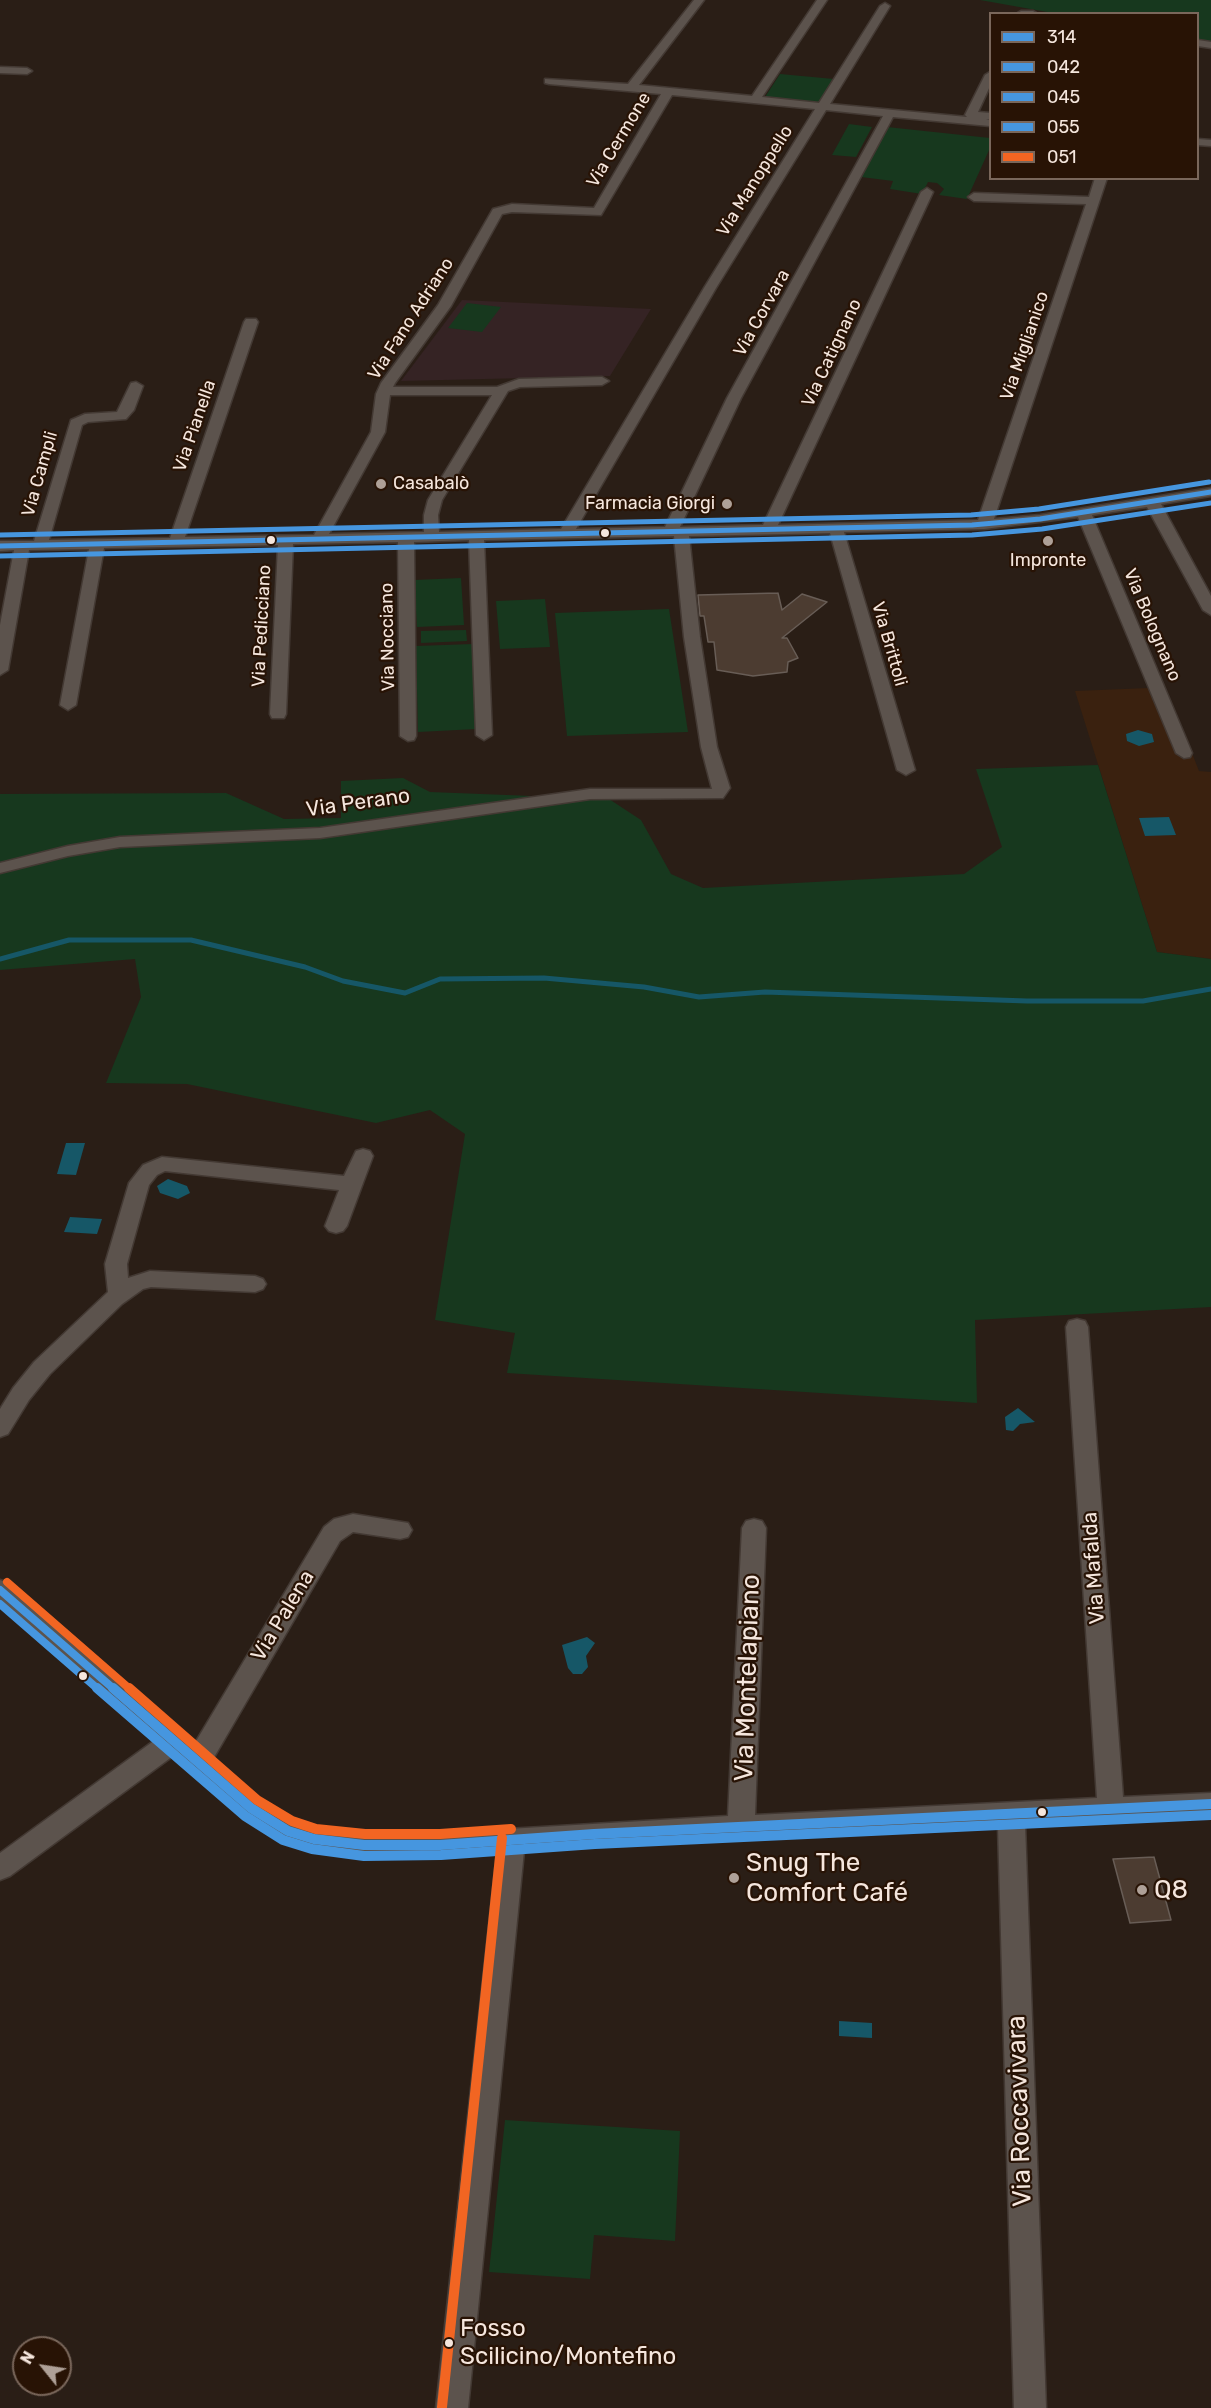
<!DOCTYPE html>
<meta charset="utf-8">
<style>
body{margin:0}
#map{position:relative;width:1211px;height:2408px;overflow:hidden;background:#2a1e16;font-family:Rubik,sans-serif}
canvas{display:block}
.legend{position:absolute;left:989px;top:12px;width:210px;height:168px;box-sizing:border-box;background:#281305;border:2px solid #7a675b;margin:0;padding:8px 10px;list-style:none;font-size:18px;color:#f5e6dd}
.legend li{display:flex;align-items:center;gap:12px;height:30px}
.legend b{width:30px;border:2px solid #7a675b}
.north{position:absolute;left:12px;top:2336px;width:60px;height:60px;box-sizing:border-box;background:#281305;border:2px solid #7a675b;border-radius:50%;rotate:300deg;font-size:16px;font-weight:700;line-height:24px;text-align:center;color:#f5e6dd}
.north::after{content:'';display:block;margin:auto;width:21px;height:27px;background:#aea097;clip-path:polygon(50% 0,100% 100%,50% 72%,0 100%)}
</style>
<div id="map">
<canvas width="1211" height="2408"></canvas>
<ul class="legend">
<li><b style="height:8px;background:#4696df"></b>314</li>
<li><b style="height:8px;background:#4696df"></b>042</li>
<li><b style="height:8px;background:#4696df"></b>045</li>
<li><b style="height:8px;background:#4696df"></b>055</li>
<li><b style="height:8px;background:#f26522"></b>051</li>
</ul>
<div class="north">N</div>
</div>
<script>
const ctx = document.querySelector('canvas').getContext('2d');
ctx.lineJoin = 'round';
function fillPath(path, color) {
  ctx.fillStyle = color;
  ctx.fill(path, 'evenodd');
}
function toPath(rows) {
  const path = new Path2D();
  for (const r of rows) {
    path.moveTo(r[0], r[1]);
    for (let i = 2; i < r.length; i += 2) path.lineTo(r[i], r[i + 1]);
  }
  return path;
}
function trace(path, color, width, dash) {
  ctx.strokeStyle = color;
  ctx.lineWidth = width;
  ctx.lineCap = dash ? 'butt' : 'round';
  ctx.setLineDash(dash || []);
  ctx.stroke(path);
}
function write(font, color, halo, rows, align = 'center') {
  ctx.font = font + ' Rubik,sans-serif';
  ctx.lineWidth = 4.5;
  ctx.setLineDash([]);
  ctx.textBaseline = 'middle';
  ctx.strokeStyle = halo;
  ctx.fillStyle = color;
  for (const [text, x, y, turn = 0] of rows) {
    ctx.save();
    ctx.translate(x, y);
    ctx.rotate((+turn || 0) * Math.PI / 180);
    ctx.textAlign = isNaN(turn) ? turn : align;
    if (halo) ctx.strokeText(text, 0, 0);
    ctx.fillText(text, 0, 0);
    ctx.restore();
  }
}
const built = toPath([
 [1149,688,1176,753,1192,753,1199,771,1211,772,1211,959,1157,952,1075,691]
]);
const education = toPath([
 [462,300,651,309,610,376,401,381]
]);
const green = toPath([
 [980,0,1211,0,1211,43,1198,40,1198,14,1053,13],
 [780,74,834,79,819,103,765,97],
 [849,124,872,127,856,157,832,155],
 [887,127,990,138,990,148,967,199,939,195,944,189,937,183,928,182,922,194,890,189,893,181,861,177],
 [467,303,501,307,482,332,448,328],
 [461,578,464,625,417,627,414,580],
 [545,599,550,647,500,649,496,601],
 [669,609,688,732,567,736,555,613],
 [466,630,467,641,421,643,421,631],
 [473,644,477,729,418,732,416,646],
 [1098,765,1157,952,1211,959,1211,1307,975,1320,977,1403,507,1373,515,1333,435,1320,465,1134,430,1110,376,1123,187,1084,106,1083,141,997,135,959,0,970,0,794,226,793,284,819,341,818,341,781,403,778,430,792,609,799,641,820,671,874,703,888,964,874,1002,847,976,769],
 [505,2120,680,2131,675,2241,594,2235,590,2279,489,2272]
]);
const water = toPath([
 [1138,730,1152,734,1154,742,1139,746,1127,741,1126,734],
 [1169,817,1176,835,1145,836,1139,818],
 [66,1143,85,1143,76,1175,57,1174],
 [168,1179,187,1186,190,1193,178,1199,160,1193,157,1186],
 [70,1217,102,1219,97,1234,64,1232],
 [1018,1408,1035,1422,1020,1424,1013,1431,1006,1430,1005,1417],
 [587,1637,595,1643,586,1656,588,1667,582,1674,573,1674,568,1668,562,1645],
 [839,2021,872,2023,872,2038,839,2036]
]);
const stream = toPath([
 [0,959,69,940,191,940,305,967,343,981,405,993,440,979,544,978,644,987,699,997,765,992,1027,1001,1143,1001,1211,989]
]);
const building = toPath([
 [778,593,782,610,802,594,827,602,782,638,787,638,798,658,788,662,787,672,753,676,717,670,714,642,708,642,704,616,700,616,698,595,778,593],
 [1154,1857,1171,1920,1130,1923,1113,1859,1154,1857]
]);
const minor = toPath([
 [694,0,704,0,639,85,752,96,817,0,827,0,762,97,819,103,880,6,885,3,890,6,830,104,967,117,965,115,985,75,990,72,990,86,978,112,990,113,990,119,986,119,990,120,990,126,893,117,741,398,680,527,763,525,921,192,927,188,933,192,778,525,978,520,1086,204,974,201,968,197,974,193,1089,197,1095,178,1107,178,994,519,1040,515,1211,488,1211,496,1161,504,1211,596,1211,615,1203,610,1147,507,1092,515,1192,753,1190,757,1184,758,1176,753,1078,517,984,529,844,532,915,770,906,775,897,770,830,533,689,536,700,637,717,747,730,788,723,798,590,799,320,838,120,847,68,856,0,873,0,863,68,846,120,837,320,828,590,789,712,789,701,747,684,637,674,536,484,540,492,735,484,740,476,735,469,540,414,542,416,736,414,740,408,741,400,736,398,542,293,544,286,714,284,718,272,718,270,714,278,545,104,548,76,705,68,710,60,705,89,549,29,550,8,670,0,675,0,625,14,550,0,551,0,541,34,541,71,420,85,414,117,412,131,383,136,382,143,386,134,410,126,419,88,422,82,425,49,540,170,538,244,322,246,319,256,319,258,322,185,537,314,535,371,432,376,394,381,383,438,305,493,209,512,204,594,208,661,94,549,84,545,83,545,79,628,84,694,0],
 [672,95,815,109,704,288,561,529,439,532,438,515,442,500,508,391,520,387,602,385,609,381,602,377,519,379,497,387,393,387,395,383,451,306,502,214,512,212,601,215,672,95],
 [826,110,883,116,727,398,665,527,576,529,716,288,826,110],
 [390,395,492,395,428,500,424,515,424,532,329,534,385,432,390,395],
 [1021,11,1033,11,1038,14,1016,14,1021,11],
 [1198,40,1211,42,1211,48,1198,46,1198,40],
 [0,67,27,68,32,71,27,74,0,73,0,67],
 [1198,139,1211,140,1211,146,1198,145,1198,139],
 [363,1149,370,1151,373,1156,347,1226,343,1231,336,1233,329,1231,325,1226,339,1190,165,1171,157,1175,149,1185,127,1264,128,1278,150,1271,255,1276,263,1279,266,1284,263,1289,255,1292,151,1287,143,1289,122,1304,50,1374,29,1400,8,1434,0,1437,0,1409,13,1388,34,1362,108,1292,105,1264,129,1183,143,1165,162,1157,344,1176,356,1151,363,1149],
 [1077,1319,1085,1321,1088,1327,1123,1797,1211,1793,1211,1815,1025,1824,1046,2408,1014,2408,998,1826,524,1851,468,2408,436,2408,497,1852,440,1857,364,1857,314,1851,279,1839,242,1816,173,1756,10,1876,0,1880,0,1853,155,1740,0,1604,0,1580,9,1583,195,1743,324,1527,334,1519,353,1514,408,1523,412,1530,408,1537,400,1539,353,1532,340,1541,213,1759,260,1800,296,1822,314,1827,364,1833,440,1833,728,1816,742,1528,746,1521,754,1519,762,1521,766,1528,755,1815,1097,1798,1066,1327,1069,1321,1077,1319]
]);
const bus1Far2 = toPath([
 [0,546,972,525,1040,519,1211,492]
]);
const bus1Far1 = toPath([
 [0,1590,115,1690]
]);
const bus1 = toPath([
 [113,1688,251,1808,288,1831,314,1839,364,1845,440,1845,594,1834,1211,1804]
]);
const bus2 = toPath([
 [0,556,972,535,1042,529,1211,503]
]);
const bus3Far1 = toPath([
 [0,1604,99,1690]
]);
const bus3 = toPath([
 [97,1688,245,1816,283,1840,312,1849,364,1856,441,1855,595,1844,1211,1815]
]);
const bus4 = toPath([
 [0,535,971,515,1039,509,1209,482]
]);
const bus5Far1 = toPath([
 [7,1582,131,1690]
]);
const bus5 = toPath([
 [129,1688,257,1800,292,1821,316,1829,365,1834,440,1834,511,1829],
 [442,2407,502,1838]
]);
const markers = [
 [381,484,6,"#aea097"],
 [727,504,6,"#aea097"],
 [605,533,5,"#f5e6dd"],
 [271,540,5,"#f5e6dd"],
 [1048,541,6,"#aea097"],
 [83,1676,5,"#f5e6dd"],
 [1042,1812,5,"#f5e6dd"],
 [734,1878,6,"#aea097"],
 [1142,1890,6,"#aea097"],
 [449,2343,5,"#f5e6dd"]
];
const farStreetnames = [
 ["Via Cermone",619,140,-59],
 ["Via Manoppello",755,181,-58],
 ["Via Corvara",762,313,-61],
 ["Via Fano Adriano",411,319,-57],
 ["Via Miglianico",1025,346,-71],
 ["Via Catignano",832,353,-65],
 ["Via Pianella",195,426,-71],
 ["Via Campli",40,474,-74],
 ["Via Bolognano",1152,625,67],
 ["Via Pedicciano",262,626,-87],
 ["Via Nocciano",388,637,-91],
 ["Via Brittoli",889,644,74]
];
const farPoinames = [
 ["Casabalò",393,484],
 ["Farmacia Giorgi",715,504,"right"],
 ["Impronte",1048,561,"center"]
];
const streetNames = [
 ["Via Perano",358,803,-8],
 ["Via Mafalda",1094,1568,-94],
 ["Via Palena",283,1616,-59]
];
const nearBusnames = [
 ["Fosso",460,2329],
 ["Scilicino/Montefino",460,2357]
];
const nearStreetnames = [
 ["Via Montelapiano",748,1678,-88],
 ["Via Roccavivara",1020,2111,-92]
];
const nearPoinames = [
 ["Snug The",746,1863],
 ["Comfort Café",746,1893],
 ["Q8",1154,1890]
];
fillPath(built, '#3a210f');
fillPath(education, '#352324');
fillPath(green, '#17381e');
fillPath(water, '#165767');
trace(stream, '#165767', 5);
fillPath(building, '#4c3c31');
trace(building, '#685d56', 1.5);
trace(minor, '#433933', 3);
fillPath(minor, '#5c534d');
trace(bus1Far2, '#4696df', 5);
trace(bus1Far1, '#4696df', 8);
trace(bus1, '#4696df', 10);
trace(bus2, '#4696df', 5);
trace(bus3Far1, '#4696df', 8);
trace(bus3, '#4696df', 10);
trace(bus4, '#4696df', 5);
trace(bus5Far1, '#f26522', 8);
trace(bus5, '#f26522', 10);
for (const [x, y, r, color] of markers) {
  const dot = new Path2D();
  dot.arc(x, y, r, 0, 2 * Math.PI);
  ctx.fillStyle = color;
  ctx.fill(dot);
  trace(dot, '#281305', 2);
}
write('18px', '#f5e6dd', '#281305', farStreetnames);
write('18px', '#f5e6dd', '#281305', farPoinames, 'left');
write('21px', '#f5e6dd', '#281305', streetNames);
write('24px', '#f5e6dd', '#281305', nearBusnames, 'left');
write('26px', '#f5e6dd', '#281305', nearStreetnames);
write('26px', '#f5e6dd', '#281305', nearPoinames, 'left');
</script>
